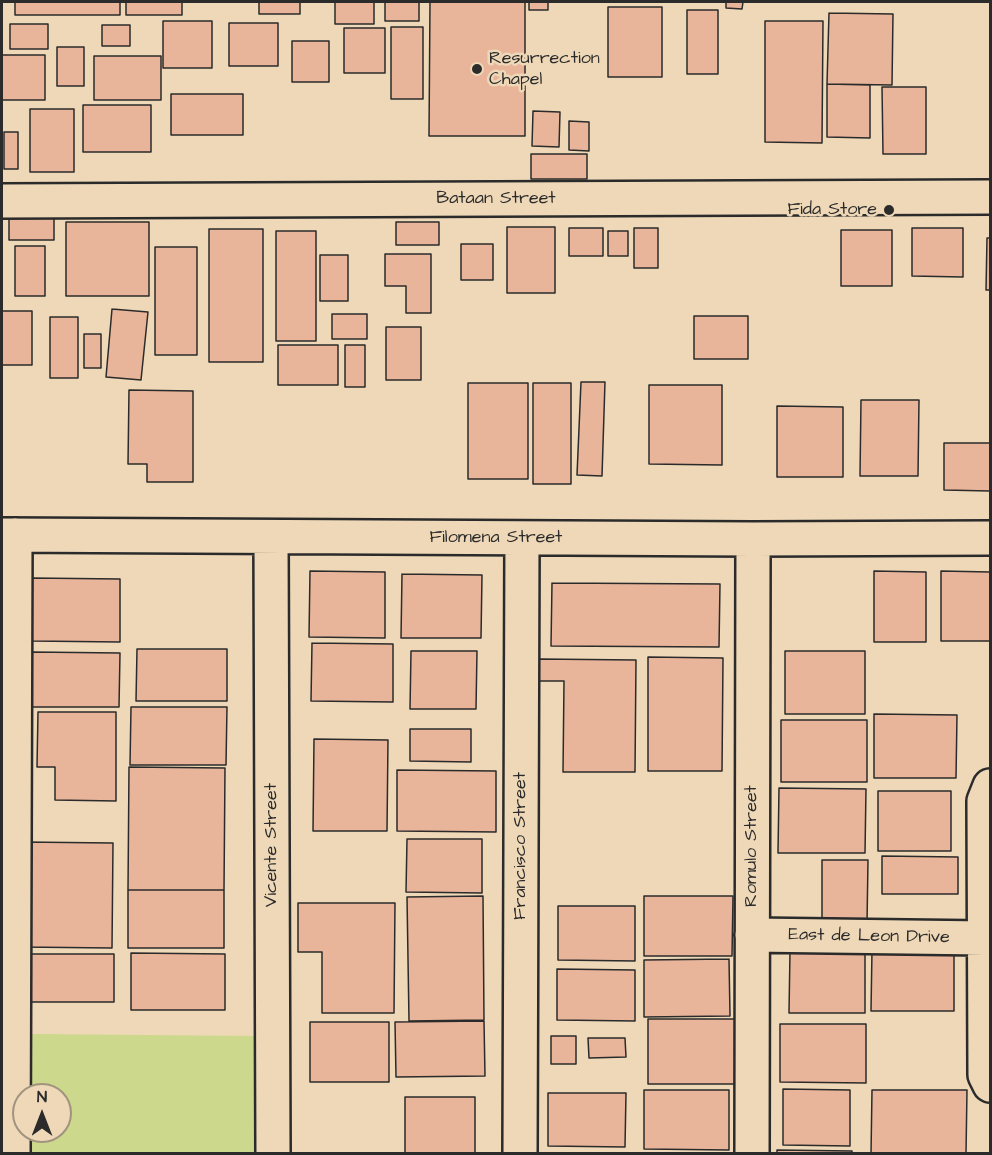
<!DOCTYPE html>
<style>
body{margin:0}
#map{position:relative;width:992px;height:1155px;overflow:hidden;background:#eed8b7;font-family:"Architects Daughter",sans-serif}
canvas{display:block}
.frame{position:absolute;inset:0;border:3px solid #2b2b2b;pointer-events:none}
.north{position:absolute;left:12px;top:1083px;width:60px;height:60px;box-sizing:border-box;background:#eed8b7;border:2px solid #a0937f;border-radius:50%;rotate:0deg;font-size:16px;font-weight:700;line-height:24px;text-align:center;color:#2b2b2b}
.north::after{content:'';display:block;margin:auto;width:21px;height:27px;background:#2b2b2b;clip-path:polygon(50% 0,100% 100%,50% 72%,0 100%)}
</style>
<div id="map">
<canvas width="992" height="1155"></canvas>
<div class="frame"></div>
<div class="north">N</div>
</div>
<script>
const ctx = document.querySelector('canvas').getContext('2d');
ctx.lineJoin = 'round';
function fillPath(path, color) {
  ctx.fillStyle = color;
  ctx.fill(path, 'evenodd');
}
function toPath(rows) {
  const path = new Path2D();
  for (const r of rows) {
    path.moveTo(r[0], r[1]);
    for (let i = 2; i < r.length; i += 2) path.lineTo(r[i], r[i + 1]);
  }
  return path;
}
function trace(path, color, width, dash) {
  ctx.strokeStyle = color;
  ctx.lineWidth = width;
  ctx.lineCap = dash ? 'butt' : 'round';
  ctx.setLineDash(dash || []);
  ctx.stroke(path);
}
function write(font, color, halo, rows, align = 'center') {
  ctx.font = font + ' "Architects Daughter",sans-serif';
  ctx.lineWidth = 5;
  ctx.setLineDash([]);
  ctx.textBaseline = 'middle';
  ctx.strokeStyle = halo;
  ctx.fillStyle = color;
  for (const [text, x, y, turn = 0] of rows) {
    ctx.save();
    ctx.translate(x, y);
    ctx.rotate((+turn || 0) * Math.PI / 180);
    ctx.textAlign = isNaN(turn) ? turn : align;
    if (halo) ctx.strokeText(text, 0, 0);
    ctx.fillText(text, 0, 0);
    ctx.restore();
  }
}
const green = toPath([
 [32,1034,254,1036,254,1153,31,1153,31,1131,60,1131,60,1095,31,1095]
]);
const building = toPath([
 [15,2,120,2,120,15,15,15,15,2],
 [126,2,182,2,182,15,126,15,126,2],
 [259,2,300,2,300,14,259,14,259,2],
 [335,2,374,2,374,24,335,24,335,2],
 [385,2,419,2,419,21,385,21,385,2],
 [430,2,525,2,525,136,429,136,430,2],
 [529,2,548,2,548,10,529,10,529,2],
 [726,2,743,2,742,9,726,8,726,2],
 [608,7,662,7,662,77,608,77,608,7],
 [687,10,718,10,718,74,687,74,687,10],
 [829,13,893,14,892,85,827,84,829,13],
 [163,21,212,21,212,68,163,68,163,21],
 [765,21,823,21,822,143,765,142,765,21],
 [229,23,278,23,278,66,229,66,229,23],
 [10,24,48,24,48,49,10,49,10,24],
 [102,25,130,25,130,46,102,46,102,25],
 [391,27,423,27,423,99,391,99,391,27],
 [344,28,385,28,385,73,344,73,344,28],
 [292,41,329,41,329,82,292,82,292,41],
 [57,47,84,47,84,86,57,86,57,47],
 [2,55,45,55,45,100,2,100,2,55],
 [94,56,161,56,161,100,94,100,94,56],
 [827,84,870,85,870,138,827,137,827,84],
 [882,87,926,87,926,154,883,154,882,87],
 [171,94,243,94,243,135,171,135,171,94],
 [83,105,151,105,151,152,83,152,83,105],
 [30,109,74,109,74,172,30,172,30,109],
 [533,111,560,112,559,147,532,146,533,111],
 [569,121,589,122,589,151,569,150,569,121],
 [4,132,18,132,18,169,4,169,4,132],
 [531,154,587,154,587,179,531,179,531,154],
 [9,216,54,216,54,240,9,240,9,216],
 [66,222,149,222,149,296,66,296,66,222],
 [396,222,439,222,439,245,396,245,396,222],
 [507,227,555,227,555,293,507,293,507,227],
 [569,228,603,228,603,256,569,256,569,228],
 [634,228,658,228,658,268,634,268,634,228],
 [912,228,963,228,963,277,912,276,912,228],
 [209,229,263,229,263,362,209,362,209,229],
 [841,230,892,230,892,286,841,286,841,230],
 [276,231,316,231,316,341,276,341,276,231],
 [608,231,628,231,628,256,608,256,608,231],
 [987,238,990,238,990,290,986,290,987,238],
 [461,244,493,244,493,280,461,280,461,244],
 [15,246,45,246,45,296,15,296,15,246],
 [155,247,197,247,197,355,155,355,155,247],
 [385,254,431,254,431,313,406,313,406,286,385,286,385,254],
 [320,255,348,255,348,301,320,301,320,255],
 [112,309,148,312,141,380,106,377,112,309],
 [2,311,32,311,32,365,2,365,2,311],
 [332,314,367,314,367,339,332,339,332,314],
 [694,316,748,316,748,359,694,359,694,316],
 [50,317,78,317,78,378,50,378,50,317],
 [386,327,421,327,421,380,386,380,386,327],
 [84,334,101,334,101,368,84,368,84,334],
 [278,345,338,345,338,385,278,385,278,345],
 [345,345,365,345,365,387,345,387,345,345],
 [581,382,605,382,602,476,577,475,581,382],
 [468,383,528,383,528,479,468,479,468,383],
 [533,383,571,383,571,484,533,484,533,383],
 [649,385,722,385,722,465,649,464,649,385],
 [129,390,193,391,193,482,147,482,147,464,128,464,129,390],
 [861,400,919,400,918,476,860,476,861,400],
 [777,406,843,407,843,477,777,477,777,406],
 [944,443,990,443,990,491,944,490,944,443],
 [310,571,385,572,385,638,309,637,310,571],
 [874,571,926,572,926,642,874,642,874,571],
 [941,571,990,572,990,641,941,641,941,571],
 [402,574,482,575,481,638,401,638,402,574],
 [32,578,120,579,120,642,32,641,32,578],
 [552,583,720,584,719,647,551,646,552,583],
 [312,643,393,644,393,702,311,701,312,643],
 [137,649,227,649,227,701,136,701,137,649],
 [411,651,477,651,476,709,410,709,411,651],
 [785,651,865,651,865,714,785,714,785,651],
 [32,652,120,653,119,707,32,707,32,652],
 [648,657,723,658,722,771,648,771,648,657],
 [539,659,636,660,635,772,563,772,564,681,539,681,539,659],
 [131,707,227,707,226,765,130,765,131,707],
 [38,712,116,712,116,801,55,800,55,767,37,767,38,712],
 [874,714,957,715,956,778,874,778,874,714],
 [781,720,867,720,867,782,781,782,781,720],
 [410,729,471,729,471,762,410,761,410,729],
 [314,739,388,740,387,831,313,831,314,739],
 [129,767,225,768,224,890,128,890,129,767],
 [397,770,496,771,496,832,397,831,397,770],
 [779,788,866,789,865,853,778,853,779,788],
 [878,791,951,791,951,851,878,851,878,791],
 [407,839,482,839,482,893,406,892,407,839],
 [22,842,113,843,112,948,21,947,22,842],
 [882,856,958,857,958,894,882,894,882,856],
 [822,860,868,860,867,924,822,924,822,860],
 [128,890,224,890,224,948,128,948,128,890],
 [483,896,484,1020,409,1021,407,897,483,896],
 [644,896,733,896,732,956,644,956,644,896],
 [298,903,395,903,394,1013,322,1013,322,952,298,952,298,903],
 [558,906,635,906,635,961,558,960,558,906],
 [872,950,954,950,954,1011,871,1011,872,950],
 [790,951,865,951,865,1013,789,1013,790,951],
 [131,953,225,954,225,1010,131,1010,131,953],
 [21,954,114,954,114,1002,21,1002,21,954],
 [729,959,730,1016,644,1017,644,960,729,959],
 [557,969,635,970,635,1021,557,1020,557,969],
 [648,1019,739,1019,739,1084,648,1084,648,1019],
 [484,1021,485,1076,396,1077,395,1022,484,1021],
 [310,1022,389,1022,389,1082,310,1082,310,1022],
 [780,1024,866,1024,866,1083,780,1082,780,1024],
 [551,1036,576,1036,576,1064,551,1064,551,1036],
 [588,1038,625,1038,626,1057,589,1058,588,1038],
 [783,1089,850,1090,850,1146,783,1145,783,1089],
 [644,1090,729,1090,729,1150,644,1149,644,1090],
 [872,1090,967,1090,966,1154,871,1154,872,1090],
 [548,1093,626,1093,625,1147,548,1146,548,1093],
 [405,1097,475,1097,475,1154,405,1154,405,1097],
 [777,1150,852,1151,852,1154,777,1154,777,1150]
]);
const street = toPath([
 [2,201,990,197],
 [2,535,753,539,990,538],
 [271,537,273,1154],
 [990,786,984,801,985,1075,990,1085],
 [752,935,985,938],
 [13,1154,15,535],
 [520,1154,522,538],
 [752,1154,753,539]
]);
const markers = [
 [477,69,6,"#2b2b2b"],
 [889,210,6,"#2b2b2b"]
];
const poiNames = [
 ["Resurrection",489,59],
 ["Chapel",489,80],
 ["Fida Store",877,210,"right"]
];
const streetNames = [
 ["Bataan Street",496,199],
 ["Filomena Street",496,538],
 ["Vicente Street",272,845,-90],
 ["Francisco Street",521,846,-90],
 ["Romulo Street",752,846,-90],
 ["East de Leon Drive",869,937,1]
];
fillPath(green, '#ccd88b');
fillPath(building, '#e8b49a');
trace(building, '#2b2b2b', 1.5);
trace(street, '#2b2b2b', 38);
trace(street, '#eed8b7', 33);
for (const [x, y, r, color] of markers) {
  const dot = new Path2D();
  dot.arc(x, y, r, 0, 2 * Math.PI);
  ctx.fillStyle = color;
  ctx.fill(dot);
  trace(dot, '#eed8b7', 2);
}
write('18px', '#2b2b2b', '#eed8b7', poiNames, 'left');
write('18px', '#2b2b2b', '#eed8b7', streetNames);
</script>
